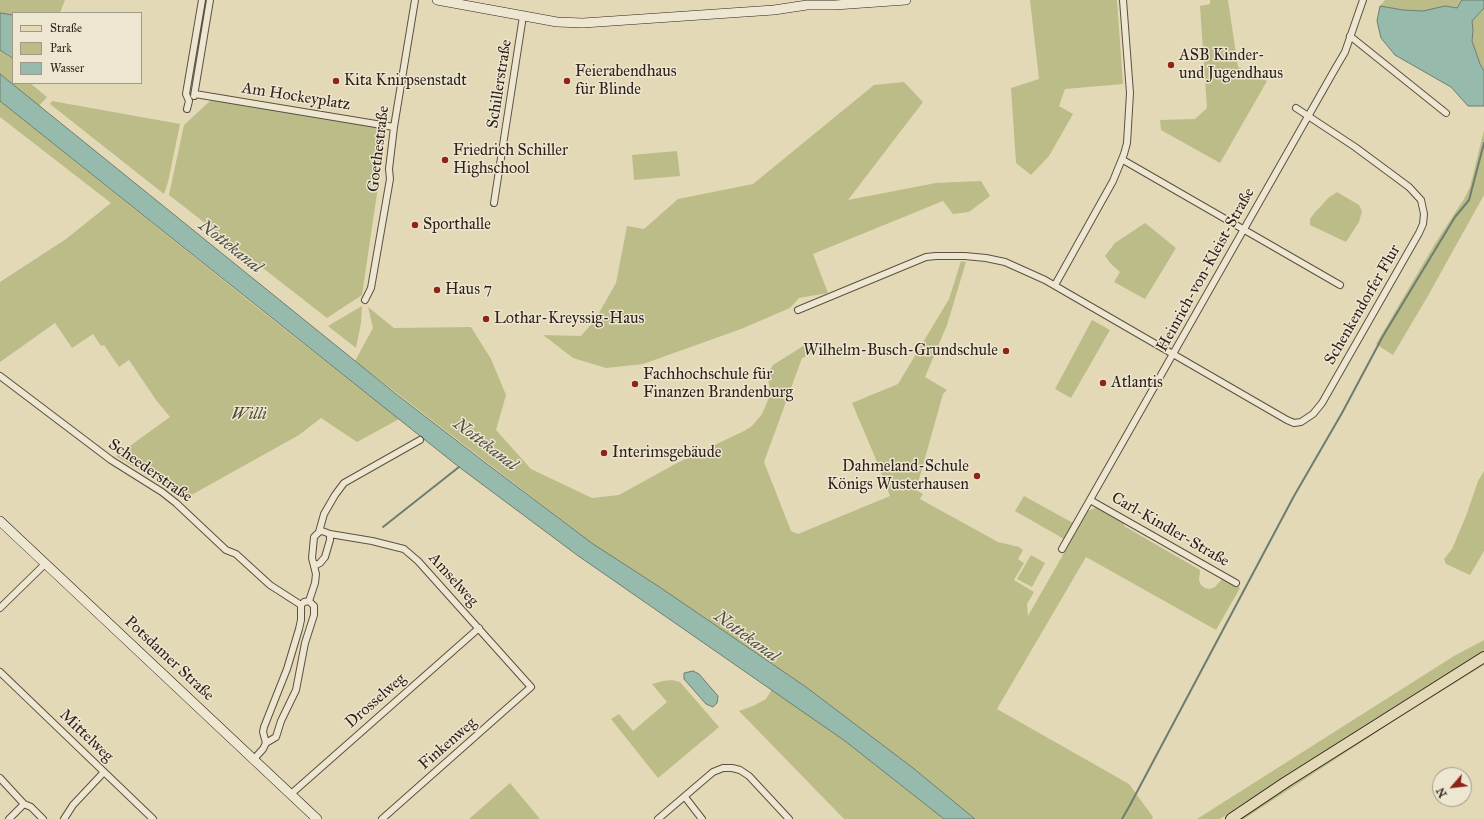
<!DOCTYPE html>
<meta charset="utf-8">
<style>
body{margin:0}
#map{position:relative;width:1484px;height:819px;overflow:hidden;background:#e4d9b6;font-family:"IM FELL Great Primer",serif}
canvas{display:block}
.legend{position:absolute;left:12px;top:12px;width:130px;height:72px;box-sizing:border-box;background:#ede6d0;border:1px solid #a19888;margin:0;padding:5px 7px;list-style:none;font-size:12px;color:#30221b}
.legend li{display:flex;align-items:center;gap:8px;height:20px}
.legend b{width:20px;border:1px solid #a19888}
.north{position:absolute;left:1432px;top:767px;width:40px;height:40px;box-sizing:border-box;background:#ede6d0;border:1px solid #a19888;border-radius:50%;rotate:242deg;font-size:11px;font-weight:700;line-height:16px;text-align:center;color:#30221b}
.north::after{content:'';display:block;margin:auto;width:14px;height:18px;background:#8f2418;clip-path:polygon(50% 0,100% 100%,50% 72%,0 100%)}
</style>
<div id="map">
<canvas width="1484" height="819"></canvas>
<ul class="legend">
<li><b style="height:5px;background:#e4d9b6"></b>Straße</li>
<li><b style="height:11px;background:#bcbc88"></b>Park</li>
<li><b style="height:11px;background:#96baab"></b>Wasser</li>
</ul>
<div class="north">N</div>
</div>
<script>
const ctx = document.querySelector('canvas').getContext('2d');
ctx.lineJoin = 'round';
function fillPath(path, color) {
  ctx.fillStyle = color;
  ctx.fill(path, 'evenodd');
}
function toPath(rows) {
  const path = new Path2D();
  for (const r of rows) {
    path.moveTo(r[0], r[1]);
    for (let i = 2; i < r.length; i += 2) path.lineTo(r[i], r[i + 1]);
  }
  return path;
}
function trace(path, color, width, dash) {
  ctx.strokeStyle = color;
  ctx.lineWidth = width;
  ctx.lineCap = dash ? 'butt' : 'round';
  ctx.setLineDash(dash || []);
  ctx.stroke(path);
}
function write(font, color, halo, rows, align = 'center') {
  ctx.font = font + ' "IM FELL Great Primer",serif';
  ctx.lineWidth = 3;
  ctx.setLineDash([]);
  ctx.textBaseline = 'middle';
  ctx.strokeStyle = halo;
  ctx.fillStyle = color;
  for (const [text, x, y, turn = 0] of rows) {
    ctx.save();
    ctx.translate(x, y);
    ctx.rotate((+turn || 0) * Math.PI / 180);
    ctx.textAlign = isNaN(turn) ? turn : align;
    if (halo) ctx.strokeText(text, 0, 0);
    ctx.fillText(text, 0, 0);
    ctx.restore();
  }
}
const green = toPath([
 [0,0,65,0,60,13,13,13,13,15,0,13],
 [1030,0,1117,0,1123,84,1065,89,1059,106,1073,114,1049,156,1031,175,1016,163,1011,88,1039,79],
 [1210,0,1228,0,1238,67,1267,81,1220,163,1161,130,1160,120,1195,119,1207,108,1200,6,1210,4],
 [1385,0,1462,0,1457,8,1445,6,1423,11,1403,10,1380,6],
 [1484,8,1484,71,1480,64,1472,41,1473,30,1472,21],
 [0,50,10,58,13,58,13,83,30,83,47,97,39,106,0,74],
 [904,82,923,102,848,200,936,183,981,181,990,196,969,212,953,214,943,201,813,254,828,293,799,298,790,308,741,329,643,364,606,368,573,358,543,335,581,336,595,320,616,283,627,226,644,229,678,199,753,184,874,85],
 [0,101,259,309,399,419,357,442,321,418,299,435,186,498,116,456,170,417,156,400,129,360,119,367,104,345,101,346,93,334,72,348,55,323,0,362,0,282,66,239,111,203,0,117],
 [52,101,180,124,168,182,164,194,50,104],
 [210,101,242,103,387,126,362,295,327,318,169,195,184,125],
 [1484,130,1484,195,1429,294,1393,355,1376,344,1436,242,1464,199,1470,187],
 [677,151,680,176,634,180,632,155],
 [1337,192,1359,205,1362,211,1359,222,1346,242,1310,225,1310,219,1315,212,1322,205,1328,198],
 [1145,223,1176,248,1145,299,1114,282,1120,272,1111,264,1105,256,1115,243],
 [961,261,966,262,947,325,925,377,947,390,943,394,916,490,923,494,920,499,998,542,1019,547,1023,550,1018,559,1024,563,1014,580,1034,592,1027,604,1028,616,1088,511,1095,508,1100,508,1124,521,1124,526,1200,570,1199,580,1201,585,1205,588,1210,589,1215,587,1223,578,1240,588,1216,630,1086,557,997,709,1129,784,1153,817,1152,819,975,819,913,768,806,687,658,586,593,544,355,361,373,328,368,307,394,328,471,327,491,359,506,395,496,430,531,469,592,498,619,495,677,463,744,431,752,426,762,414,771,393,767,375,773,365,808,343,813,353,802,358,764,462,791,531,798,534,890,496,875,457,852,403,898,384,949,299],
 [362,306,361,323,356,348,328,326],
 [1092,320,1110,330,1071,398,1055,389],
 [1484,471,1484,551,1470,575,1446,564,1444,559,1452,549,1466,516,1478,481],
 [1024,496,1073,523,1064,539,1015,511],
 [1031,555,1045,563,1032,587,1017,579],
 [1484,640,1484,650,1289,773,1220,819,1197,819,1454,656],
 [1484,661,1484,665,1400,717,1244,819,1239,819,1269,798],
 [672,680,680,682,719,727,658,778,611,719,619,714,633,731,667,702,652,684,663,681],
 [772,689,845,741,944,819,844,819,739,711,753,706,766,699],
 [510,783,540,819,469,819]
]);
const water = toPath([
 [1462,0,1484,0,1484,8,1472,21,1473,30,1472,41,1480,64,1484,71,1484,106,1468,106,1451,87,1395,55,1381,38,1377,21,1380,6,1403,10,1423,11,1445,6,1457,8,1462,0],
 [0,13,13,15,13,58,12,58,0,50,0,13],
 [0,74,396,394,487,464,593,544,658,586,806,687,913,768,975,819,944,819,845,741,577,555,459,467,0,101,0,74],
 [693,671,699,674,718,696,717,703,713,707,706,704,684,679,684,673,693,671]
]);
const stream = toPath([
 [383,527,459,467],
 [1122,819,1130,805,1294,496,1342,413,1383,336,1455,217,1469,200,1484,143]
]);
const street = toPath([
 [1350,36,1446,113],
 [195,94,394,127],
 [194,96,210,0],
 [187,109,189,101,186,94,202,0],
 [1123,160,1340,285],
 [494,203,523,16],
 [1055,285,1113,181,1124,154,1127,143,1130,93,1123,0],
 [365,300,371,288,390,179,389,169,394,127,415,0],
 [798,310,926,257,936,256,965,256,986,258,1005,262,1045,280,1287,420,1294,423,1301,422,1313,414,1322,403,1419,233,1423,224,1424,214,1421,200,1409,187,1355,147,1296,108],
 [0,376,111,460,162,492,176,503,226,550,236,554,270,585,301,605],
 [1090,500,1236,583],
 [330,534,372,541,404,549,418,561,531,687,382,819],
 [1062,549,1335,69,1345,52,1363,0],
 [314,566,320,563,325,557,330,540,330,534,322,531,319,532],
 [309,601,315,583,316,574,312,558,314,537,319,532,324,514,335,495,344,483,420,440],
 [0,608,45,564],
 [0,672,153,819],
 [266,743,263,732,264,727,287,669,299,629,301,620,301,605,304,602,309,601],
 [254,759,263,749,266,743,276,737,281,721,296,690,305,643,314,615,314,606,309,601],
 [0,778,24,804,31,807,43,819],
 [291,794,479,628],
 [685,797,702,819],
 [9,819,24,804],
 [64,819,73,805,104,772],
 [658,819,713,772,723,768,732,768,740,770,749,776,789,819]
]);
const secondary = toPath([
 [437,0,557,22,583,23,774,10,807,5,835,5,906,0],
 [0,521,317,819]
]);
const primary = toPath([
 [1231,819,1286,782,1484,657]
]);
const markers = [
 [1171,65,4,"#8f2418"],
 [336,81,4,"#8f2418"],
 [567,81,4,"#8f2418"],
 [445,160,4,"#8f2418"],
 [415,225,4,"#8f2418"],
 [437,290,4,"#8f2418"],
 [486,319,4,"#8f2418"],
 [1006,351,4,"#8f2418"],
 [1103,383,4,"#8f2418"],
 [635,384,4,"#8f2418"],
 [604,453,4,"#8f2418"],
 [977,476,4,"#8f2418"]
];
const poiNames = [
 ["ASB Kinder-",1179,56],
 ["und Jugendhaus",1179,74],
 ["Feierabendhaus",575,72],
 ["für Blinde",575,90],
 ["Kita Knirpsenstadt",344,81],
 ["Friedrich Schiller",453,151],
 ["Highschool",453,169],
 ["Sporthalle",423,225],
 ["Haus 7",445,290],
 ["Lothar-Kreyssig-Haus",494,319],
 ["Wilhelm-Busch-Grundschule",998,351,"right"],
 ["Fachhochschule für",643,375],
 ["Finanzen Brandenburg",643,393],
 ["Atlantis",1111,383],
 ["Interimsgebäude",612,453],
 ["Dahmeland-Schule",969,467,"right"],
 ["Königs Wusterhausen",969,485,"right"]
];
const streetNames = [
 ["Schillerstraße",500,84,-81],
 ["Am Hockeyplatz",296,97,9],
 ["Goethestraße",379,149,-83],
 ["Heinrich-von-Kleist-Straße",1206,270,-61],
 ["Schenkendorfer Flur",1363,305,-60],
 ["Scheederstraße",150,471,35],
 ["Carl-Kindler-Straße",1170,530,30],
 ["Amselweg",453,580,48],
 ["Potsdamer Straße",169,659,43],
 ["Drosselweg",376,701,-41],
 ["Mittelweg",86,736,44],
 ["Finkenweg",448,744,-41]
];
const parkNames = [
 ["Willi",249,415]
];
const waterNames = [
 ["Nottekanal",230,247,38],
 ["Nottekanal",485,445,37],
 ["Nottekanal",746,637,36]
];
fillPath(green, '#bcbc88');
fillPath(water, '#96baab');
trace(water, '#6d7d71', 1);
trace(stream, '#6d7d71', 2);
trace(street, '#5d5042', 8);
trace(secondary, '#30221b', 10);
trace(primary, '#30221b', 12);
trace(street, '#ede6d0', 6);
trace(secondary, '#ede6d0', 9);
trace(primary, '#e4d9b6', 10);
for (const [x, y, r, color] of markers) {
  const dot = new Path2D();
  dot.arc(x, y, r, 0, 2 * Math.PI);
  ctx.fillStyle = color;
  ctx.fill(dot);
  trace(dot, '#ede6d0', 1.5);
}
write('16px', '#30221b', '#ede6d0', poiNames, 'left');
write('16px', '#30221b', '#ede6d0', streetNames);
write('italic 16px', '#534836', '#ede6d0', parkNames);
write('italic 17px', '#4f5046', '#ede6d0', waterNames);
</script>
